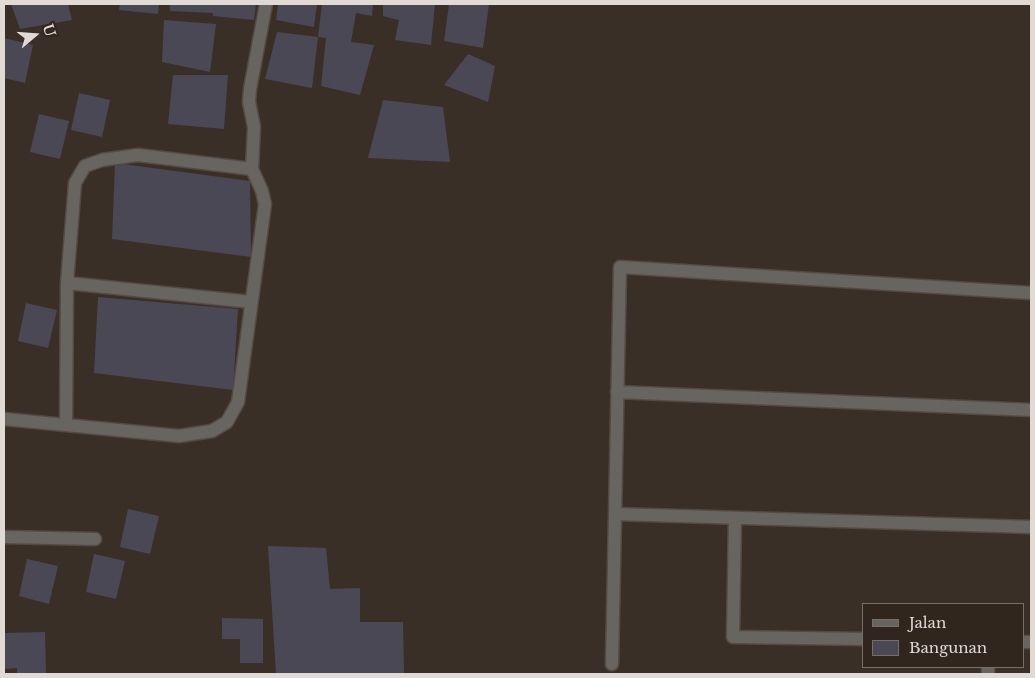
<!DOCTYPE html>
<style>
body{margin:0}
#map{position:relative;width:1035px;height:678px;overflow:hidden;background:#3a2f27;font-family:"Libre Baskerville",serif}
canvas{display:block}
.frame{position:absolute;inset:0;border:5px solid #e0d9d4;pointer-events:none}
.legend{position:absolute;left:862px;top:603px;width:162px;height:65px;box-sizing:border-box;background:#30261e;border:1px solid #766e67;margin:0;padding:6px 9px;list-style:none;font-size:15px;color:#e0d9d4}
.legend li{display:flex;align-items:center;gap:10px;height:25px}
.legend b{width:25px;border:1px solid #766e67}
.north{position:absolute;left:10px;top:10px;width:50px;height:50px;-webkit-text-stroke:4px #30261e;paint-order:stroke;rotate:72deg;font-size:14px;font-weight:700;line-height:20px;text-align:center;color:#e0d9d4}
.north::after{content:'';display:block;margin:auto;width:18px;height:22px;background:#e0d9d4;clip-path:polygon(50% 0,100% 100%,50% 72%,0 100%)}
</style>
<div id="map">
<canvas width="1035" height="678"></canvas>
<div class="frame"></div>
<ul class="legend">
<li><b style="height:6px;background:#686560"></b>Jalan</li>
<li><b style="height:14px;background:#4a4855"></b>Bangunan</li>
</ul>
<div class="north">U</div>
</div>
<script>
const ctx = document.querySelector('canvas').getContext('2d');
ctx.lineJoin = 'round';
function fillPath(path, color) {
  ctx.fillStyle = color;
  ctx.fill(path, 'evenodd');
}
function toPath(rows) {
  const path = new Path2D();
  for (const r of rows) {
    path.moveTo(r[0], r[1]);
    for (let i = 2; i < r.length; i += 2) path.lineTo(r[i], r[i + 1]);
  }
  return path;
}
function trace(path, color, width, dash) {
  ctx.strokeStyle = color;
  ctx.lineWidth = width;
  ctx.lineCap = dash ? 'butt' : 'round';
  ctx.setLineDash(dash || []);
  ctx.stroke(path);
}
const building = toPath([
 [11,4,68,4,72,20,20,29],
 [120,4,159,4,158,14,119,10],
 [170,4,256,4,254,20,213,16,213,13,170,11],
 [278,4,317,4,314,27,276,20],
 [322,4,373,4,372,16,356,13,351,42,374,45,360,95,321,86,326,38,318,37],
 [383,4,435,4,431,45,395,40,399,20,383,16],
 [449,4,489,4,483,48,444,41],
 [164,20,216,24,210,72,162,62],
 [277,32,318,37,312,88,265,79],
 [4,38,33,45,25,83,4,78],
 [468,54,495,66,488,102,444,85],
 [173,75,228,75,224,129,168,124],
 [79,93,110,100,102,137,71,130],
 [383,100,443,107,450,162,368,158],
 [39,114,69,121,60,159,30,152],
 [115,163,250,181,251,257,112,239],
 [98,297,238,309,233,390,94,373],
 [26,303,57,310,48,348,18,341],
 [128,509,159,516,150,554,120,547],
 [268,546,326,548,330,589,360,588,360,622,403,622,404,674,276,674],
 [94,554,125,561,116,599,86,592],
 [27,559,58,566,49,604,19,596],
 [222,618,263,619,263,663,240,663,240,639,222,639],
 [45,632,46,674,17,674,17,668,4,669,4,633]
]);
const street = toPath([
 [252,169,254,127,249,102,250,89,266,4],
 [617,392,1031,410],
 [4,419,179,436,212,431,227,422,238,402,265,204,262,191,252,169,138,155,102,160,85,166,75,183,67,283,251,302],
 [66,425,67,283],
 [615,514,1031,527],
 [735,518,733,637,864,639],
 [4,537,95,539],
 [1024,642,1031,642],
 [612,664,620,267,1031,293],
 [988,674,988,667]
]);
fillPath(building, '#4a4855');
trace(street, '#554a43', 15);
trace(street, '#686560', 12);
</script>
